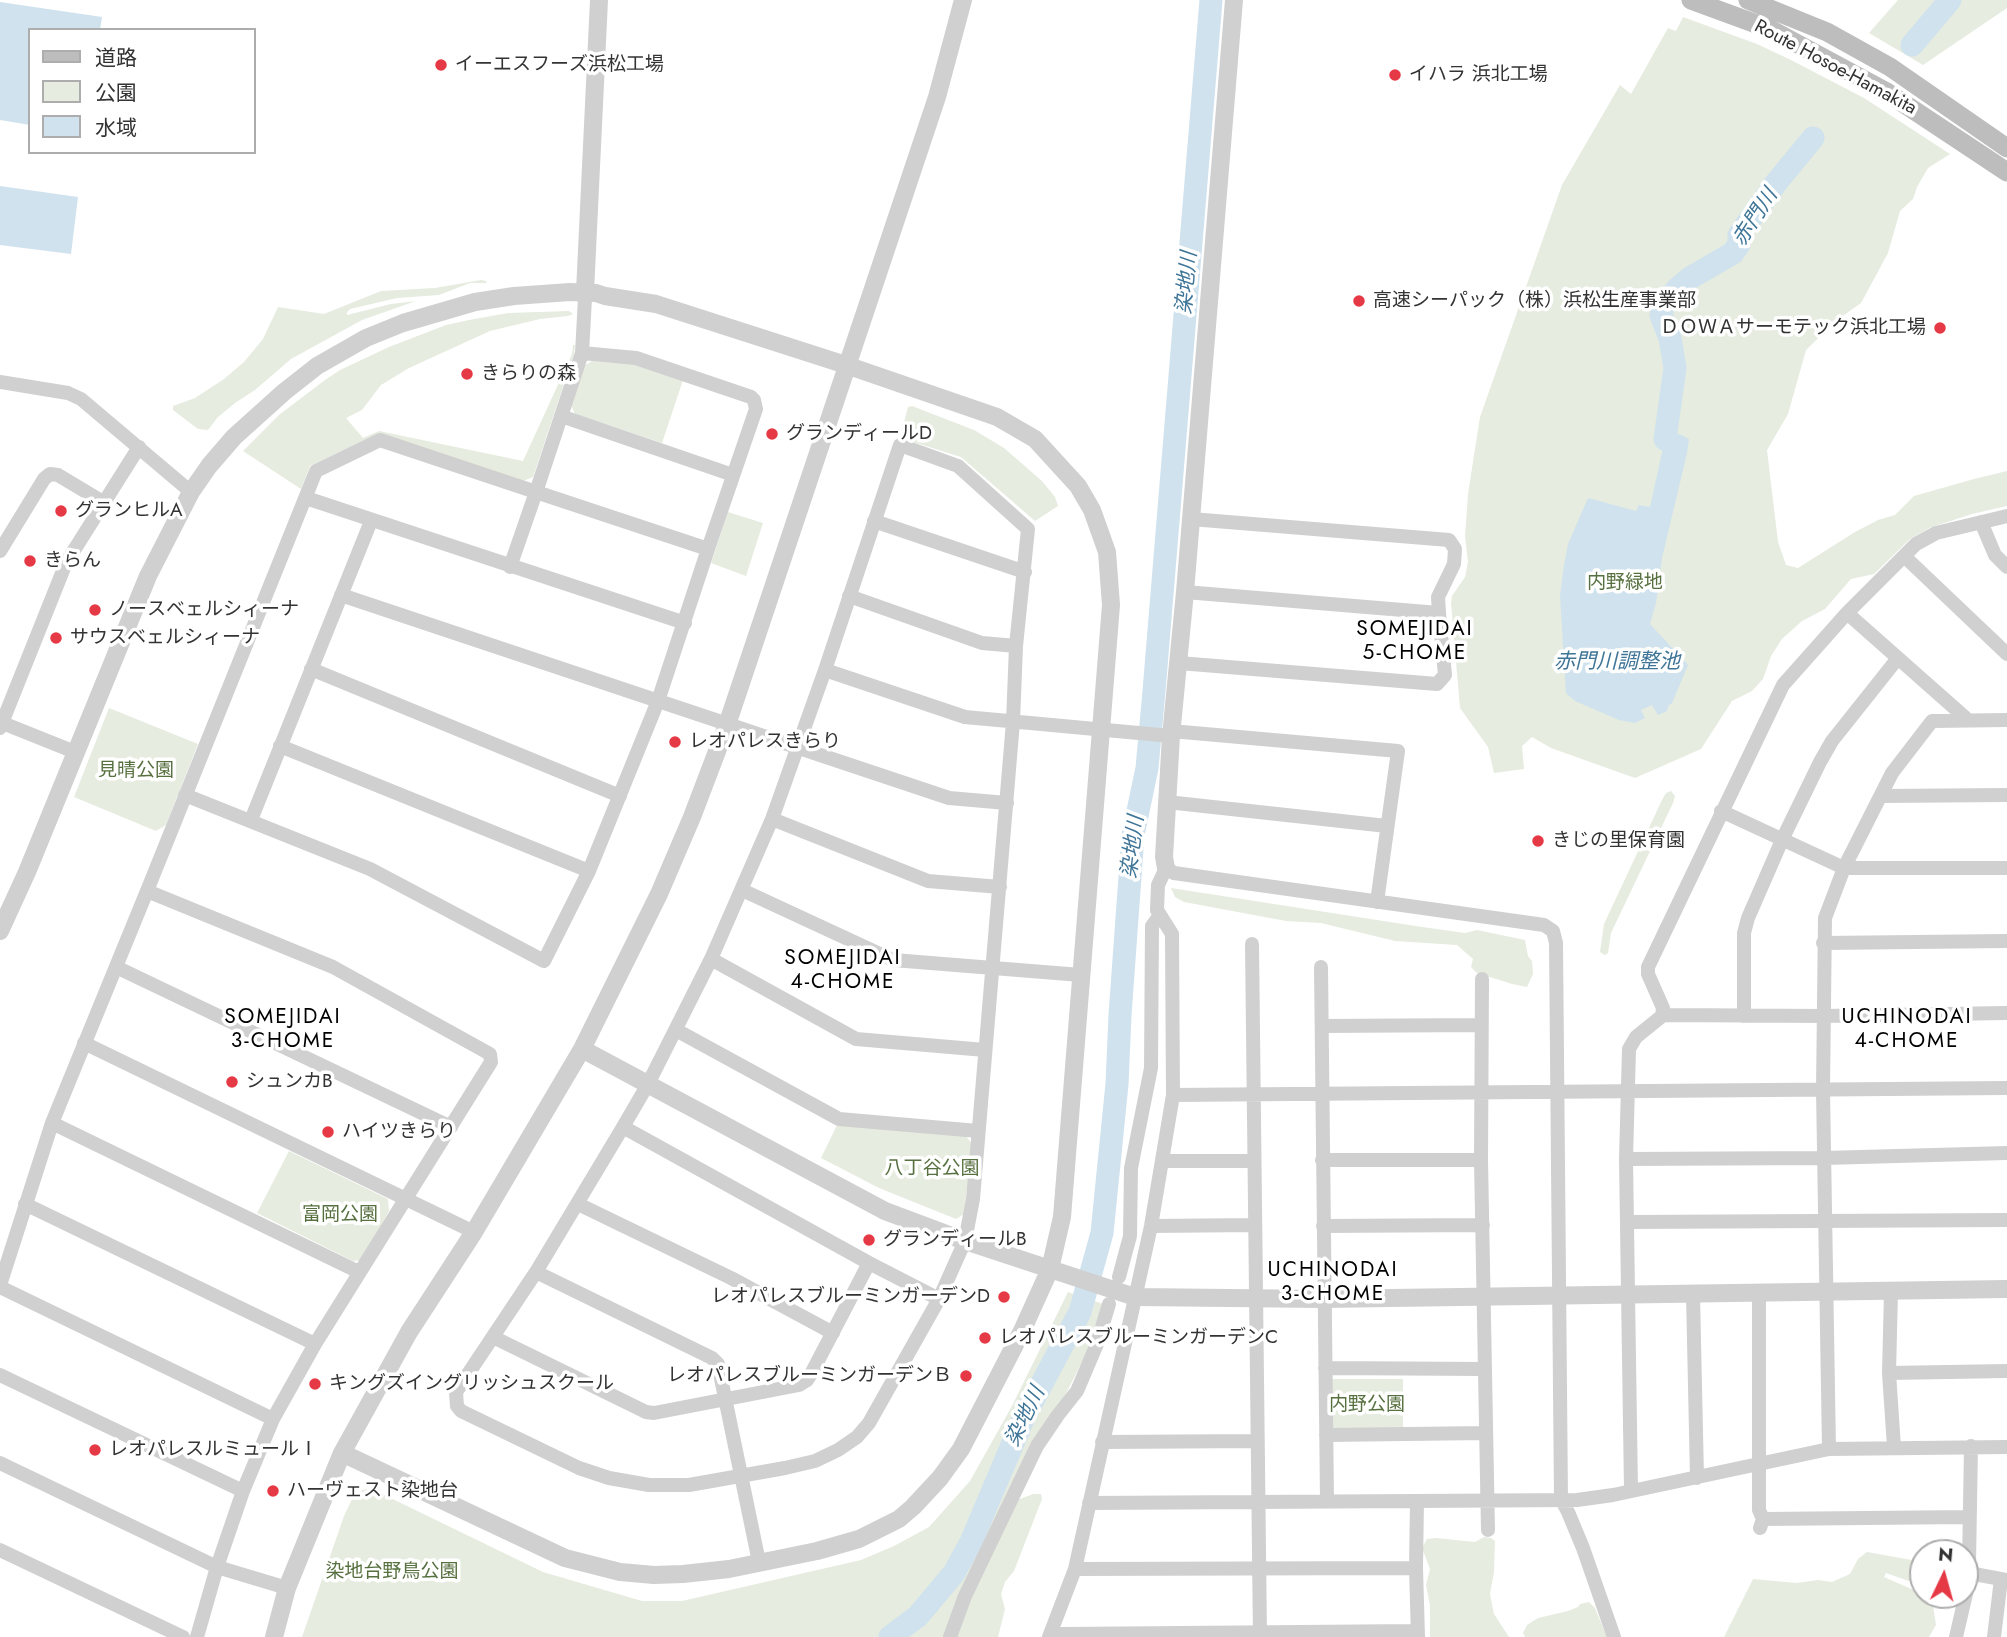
<!DOCTYPE html>
<meta charset="utf-8">
<style>
body{margin:0}
#map{position:relative;width:2007px;height:1637px;overflow:hidden;background:#fff;font-family:Jost,"Noto Sans JP",sans-serif}
canvas{display:block}
.legend{position:absolute;left:28px;top:28px;width:228px;height:126px;box-sizing:border-box;background:#fff;border:2px solid #adadad;margin:0;padding:9px 12px;list-style:none;font-size:21px;color:#333}
.legend li{display:flex;align-items:center;gap:14px;height:35px}
.legend b{width:35px;border:2px solid #adadad}
.north{position:absolute;left:1909px;top:1539px;width:70px;height:70px;box-sizing:border-box;background:#fff;border:2px solid #adadad;border-radius:50%;rotate:5deg;font-size:19px;font-weight:700;line-height:28px;text-align:center;color:#333}
.north::after{content:'';display:block;margin:auto;width:24px;height:32px;background:#e63946;clip-path:polygon(50% 0,100% 100%,50% 72%,0 100%)}
</style>
<div id="map">
<canvas width="2007" height="1637"></canvas>
<ul class="legend">
<li><b style="height:9px;background:#bdbdbd"></b>道路</li>
<li><b style="height:19px;background:#e6ecdf"></b>公園</li>
<li><b style="height:19px;background:#cfe2ee"></b>水域</li>
</ul>
<div class="north">N</div>
</div>
<script>
const ctx = document.querySelector('canvas').getContext('2d');
ctx.lineJoin = 'round';
function fillPath(path, color) {
  ctx.fillStyle = color;
  ctx.fill(path, 'evenodd');
}
function toPath(rows) {
  const path = new Path2D();
  for (const r of rows) {
    path.moveTo(r[0], r[1]);
    for (let i = 2; i < r.length; i += 2) path.lineTo(r[i], r[i + 1]);
  }
  return path;
}
function trace(path, color, width, dash) {
  ctx.strokeStyle = color;
  ctx.lineWidth = width;
  ctx.lineCap = dash ? 'butt' : 'round';
  ctx.setLineDash(dash || []);
  ctx.stroke(path);
}
function write(font, color, halo, rows, align = 'center') {
  ctx.font = font + ' Jost,"Noto Sans JP",sans-serif';
  ctx.lineWidth = 7;
  ctx.setLineDash([]);
  ctx.textBaseline = 'middle';
  ctx.strokeStyle = halo;
  ctx.fillStyle = color;
  for (const [text, x, y, turn = 0] of rows) {
    ctx.save();
    ctx.translate(x, y);
    ctx.rotate((+turn || 0) * Math.PI / 180);
    ctx.textAlign = isNaN(turn) ? turn : align;
    if (halo) ctx.strokeText(text, 0, 0);
    ctx.fillText(text, 0, 0);
    ctx.restore();
  }
}
const green = toPath([
 [1898,0,2007,0,2007,8,1923,65,1869,33],
 [1683,17,1757,44,1791,60,1864,98,1950,154,1928,168,1917,187,1913,199,1900,211,1888,253,1861,303,1837,320,1806,350,1788,414,1767,450,1778,542,1786,565,1798,568,1855,532,1878,520,1895,515,1914,496,1974,479,2007,471,2007,506,1972,514,1929,528,1910,539,1874,574,1851,579,1825,609,1802,621,1782,639,1771,656,1763,679,1752,691,1732,701,1701,749,1635,778,1551,748,1532,737,1522,746,1524,769,1494,773,1488,747,1460,708,1451,603,1452,596,1465,577,1468,562,1465,536,1468,494,1480,417,1562,185,1620,85,1631,94,1668,28,1676,31],
 [481,280,486,281,487,283,470,283,439,295,397,298,350,309,347,312,347,315,391,304,416,301,362,320,291,359,255,390,235,403,218,417,208,430,198,429,173,410,173,406,195,398,224,379,244,362,263,339,278,307,324,314,381,291,435,288],
 [569,311,573,314,568,316,540,319,490,331,409,368,381,385,362,410,346,418,363,438,379,431,523,461,572,354,573,345,575,345,574,354,533,477,523,481,379,433,310,466,301,489,243,451,279,415,325,380,340,370,389,347,446,325,469,320,508,313],
 [592,361,634,364,683,380,662,443,575,414,570,403,582,367],
 [912,406,974,430,1004,448,1042,481,1055,497,1058,506,1035,521,961,457,913,442,901,434,908,407],
 [728,512,763,523,746,576,711,563],
 [109,708,198,744,166,825,156,831,74,797],
 [1671,791,1675,796,1673,803,1611,933,1608,953,1605,955,1600,952,1604,924,1662,800,1666,793],
 [1171,888,1422,927,1465,933,1477,930,1525,940,1528,956,1532,961,1533,974,1527,987,1512,984,1477,973,1471,967,1473,959,1457,945,1395,941,1321,923,1286,921,1184,902,1175,897],
 [838,1123,965,1135,972,1144,964,1214,956,1219,879,1188,821,1158],
 [289,1151,388,1199,389,1211,361,1260,353,1261,257,1213],
 [1068,1292,1103,1304,1090,1346,943,1637,302,1637,344,1516,353,1497,361,1490,372,1489,543,1572,642,1601,682,1601,861,1560,894,1546,929,1527,970,1481,1012,1406],
 [1330,1379,1403,1379,1403,1431,1330,1431],
 [1033,1494,1041,1494,1042,1499,1014,1571,1005,1582,1001,1594,1005,1609,998,1637,956,1637,970,1599,1015,1501],
 [1484,1537,1491,1538,1495,1541,1494,1572,1490,1594,1494,1614,1509,1637,1430,1637,1430,1605,1426,1585,1430,1569,1422,1548,1427,1539,1436,1538,1475,1542],
 [1867,1552,1923,1562,1923,1586,1886,1573,1884,1577,1925,1595,1933,1605,1936,1625,1929,1637,1724,1637,1753,1579,1796,1583,1818,1580,1832,1582,1850,1574,1858,1559],
 [1589,1602,1595,1608,1607,1637,1525,1637,1523,1633,1527,1625,1538,1618,1568,1611,1578,1607,1580,1604]
]);
const water = toPath([
 [0,2,102,17,100,30,30,30,30,125,0,120],
 [0,186,78,197,71,254,0,245],
 [1679,434,1689,439,1687,453,1662,558,1656,603,1650,624,1688,665,1672,703,1668,706,1667,711,1658,715,1652,705,1641,710,1645,718,1635,723,1619,720,1575,701,1566,693,1560,596,1564,565,1568,544,1588,498,1636,511,1639,505,1650,507,1665,439]
]);
const river = toPath([
 [1912,45,1950,0],
 [1665,439,1675,368,1670,338,1661,315,1663,305,1677,289,1690,278,1733,253,1739,244,1739,235,1776,183,1813,138],
 [890,1637,918,1616,954,1573,971,1542,1024,1417,1080,1312,1102,1233,1117,1084,1120,1015,1133,835,1147,768,1154,691,1211,0]
]);
const minor = toPath([
 [582,353,585,298],
 [0,382,68,393,81,399,191,492],
 [561,416,733,475],
 [900,445,958,466,1028,529,1016,646,1013,722,973,1199,965,1241,939,1299,869,1423,857,1437,838,1450,815,1461,785,1468,689,1485,649,1485,609,1478,579,1468,461,1411,457,1406,456,1392,536,1272,623,1127,648,1084,711,959,772,819,825,670,900,445],
 [306,498,685,623],
 [1191,519,1449,540,1455,549,1454,564,1438,597,1439,613],
 [874,521,1025,572],
 [1981,522,1995,555,2007,567],
 [0,551,44,479,50,474,58,475,103,502],
 [1904,556,2007,654],
 [341,595,949,798,1007,803],
 [849,596,982,643,1016,646],
 [1847,613,1968,720],
 [1179,663,1437,684,1445,675,1439,613,1185,592],
 [311,669,620,796],
 [825,670,965,717,1171,736],
 [0,722,75,752],
 [0,728,66,563,139,447],
 [1171,731,1398,751,1377,902],
 [280,746,589,871],
 [185,795,370,869,544,961,589,871,658,701,708,549],
 [1881,796,2007,795],
 [1167,802,1387,826],
 [1721,811,1844,868,2007,868],
 [772,819,928,881,1000,887],
 [251,820,371,521],
 [742,890,893,960,1081,975],
 [147,891,316,471,380,440,536,492,708,549,756,409,754,400,751,397,636,358,582,353,536,492,510,567],
 [1823,943,2007,941],
 [1252,944,1260,1637],
 [711,959,856,1039,985,1050],
 [116,967,451,1127],
 [1321,967,1327,1500],
 [1482,979,1481,1160,1488,1530],
 [1662,1016,1663,1008,1648,974,1648,967,1783,685,1847,613,1916,544,1936,533,2007,516],
 [1744,1016,1744,933,1748,918,1782,840,1820,762,1832,741,1898,658],
 [1322,1026,1481,1025],
 [676,1030,839,1119,978,1131],
 [84,1043,474,1232],
 [1173,1095,2007,1088],
 [52,1123,359,1272],
 [623,1127,869,1263,939,1299],
 [1626,1159,1824,1158,2007,1153],
 [1322,1160,1481,1160],
 [1162,1161,1254,1161],
 [25,1204,315,1344],
 [578,1204,731,1278,833,1333],
 [1628,1222,2007,1220],
 [1151,1226,1254,1225],
 [1323,1226,1483,1225],
 [536,1272,712,1358,718,1364,759,1562],
 [1119,1277,1130,1236,1131,1168,1151,1068,1152,926,1160,915],
 [0,1285,52,1123,147,891,333,967,490,1054,491,1062,315,1344,273,1419,243,1491,217,1567,197,1637],
 [0,1287,273,1419],
 [1891,1292,1889,1373,1894,1447],
 [1759,1293,1759,1510,1763,1519,1760,1528],
 [1693,1294,1697,1478],
 [493,1337,646,1412,654,1413,799,1385,807,1380,811,1374,869,1263],
 [1325,1368,1484,1369],
 [1889,1373,2007,1371],
 [0,1375,243,1491],
 [1326,1435,1486,1433],
 [1102,1442,1257,1441],
 [1971,1446,1969,1564,1974,1574,2007,1580],
 [1829,1449,1823,1090,1825,918,1844,868,1892,773,1932,721,2007,720],
 [0,1463,217,1567,287,1588],
 [1631,1490,1626,1159,1629,1049,1636,1037,1662,1016,1666,1015,1823,1016,2007,1013],
 [1417,1501,1416,1568,1418,1637],
 [1089,1503,1577,1500,1613,1495,1829,1449,2007,1447],
 [1763,1519,1969,1517],
 [0,1550,183,1637],
 [1075,1569,1416,1568],
 [1062,1634,1418,1631],
 [950,1637,965,1596,1037,1446,1058,1415,1077,1391,1097,1344,1109,1304],
 [1049,1637,1075,1569,1151,1226,1173,1095,1172,934,1157,910,1158,885,1166,868,1174,873,1544,925,1553,931,1556,943,1561,1499,1568,1512,1583,1548,1614,1637],
 [1956,1637,1969,1581,1974,1574],
 [1994,1637,2001,1579]
]);
const tertiary = toPath([
 [585,292,599,0],
 [1166,868,1164,857,1171,736,1185,592,1234,0],
 [0,931,27,872,148,576,191,492,209,466,234,437,284,392,317,366,366,338,403,323,475,302,514,296,570,292,596,293,605,296,656,304,846,365,997,417,1035,439,1078,486,1092,510,1107,552,1111,605,1062,1217,1050,1269,1022,1331,961,1449,940,1478,913,1507,899,1519,859,1539,817,1551,729,1569,683,1574,654,1575,620,1572,565,1558,342,1453],
 [582,1049,885,1211,965,1241,1135,1297,1323,1299,2007,1289],
 [274,1637,287,1588,342,1453,409,1332,474,1232,582,1049,659,894,692,817,727,725,937,97,963,0]
]);
const secondary = toPath([
 [1691,0,1770,29,1885,91,2007,172],
 [1748,0,1827,32,1890,67,2007,148]
]);
const markers = [
 [441,65,7,"#e63946"],
 [1395,75,7,"#e63946"],
 [1359,301,7,"#e63946"],
 [1940,328,7,"#e63946"],
 [467,374,7,"#e63946"],
 [772,434,7,"#e63946"],
 [61,511,7,"#e63946"],
 [30,561,7,"#e63946"],
 [95,610,7,"#e63946"],
 [56,638,7,"#e63946"],
 [675,742,7,"#e63946"],
 [1538,841,7,"#e63946"],
 [232,1082,7,"#e63946"],
 [328,1132,7,"#e63946"],
 [869,1240,7,"#e63946"],
 [1004,1297,7,"#e63946"],
 [985,1338,7,"#e63946"],
 [966,1376,7,"#e63946"],
 [315,1384,7,"#e63946"],
 [95,1450,7,"#e63946"],
 [273,1491,7,"#e63946"]
];
const poiNames = [
 ["イーエスフーズ浜松工場",455,65],
 ["イハラ 浜北工場",1409,75],
 ["高速シーパック（株）浜松生産事業部",1373,301],
 ["ＤＯＷＡサーモテック浜北工場",1926,328,"right"],
 ["きらりの森",481,374],
 ["グランディールD",786,434],
 ["グランヒルA",75,511],
 ["きらん",44,561],
 ["ノースベェルシィーナ",109,610],
 ["サウスベェルシィーナ",70,638],
 ["レオパレスきらり",689,742],
 ["きじの里保育園",1552,841],
 ["シュンカB",246,1082],
 ["ハイツきらり",342,1132],
 ["グランディールB",883,1240],
 ["レオパレスブルーミンガーデンD",990,1297,"right"],
 ["レオパレスブルーミンガーデンC",999,1338],
 ["レオパレスブルーミンガーデンＢ",952,1376,"right"],
 ["キングズイングリッシュスクール",329,1384],
 ["レオパレスルミュールⅠ",109,1450],
 ["ハーヴェスト染地台",287,1491]
];
const streetNames = [
 ["Route Hosoe-Hamakita",1835,68,28]
];
const parkNames = [
 ["内野緑地",1625,583],
 ["見晴公園",136,771],
 ["八丁谷公園",932,1169],
 ["富岡公園",340,1215],
 ["内野公園",1367,1405],
 ["染地台野鳥公園",392,1572]
];
const waterNames = [
 ["赤門川",1756,218,-57],
 ["染地川",1188,283,-85],
 ["赤門川調整池",1617,663],
 ["染地川",1134,847,-83],
 ["染地川",1026,1417,-64]
];
const neighbourhoodNames = [
 ["SOMEJIDAI",1415,630],
 ["5-CHOME",1415,654],
 ["SOMEJIDAI",843,959],
 ["4-CHOME",843,983],
 ["SOMEJIDAI",283,1018],
 ["3-CHOME",283,1042],
 ["UCHINODAI",1907,1018],
 ["4-CHOME",1907,1042],
 ["UCHINODAI",1333,1271],
 ["3-CHOME",1333,1295]
];
fillPath(green, '#e6ecdf');
fillPath(water, '#cfe2ee');
trace(river, '#cfe2ee', 23);
trace(minor, '#d0d0d0', 14);
trace(tertiary, '#d0d0d0', 18);
trace(secondary, '#bdbdbd', 19);
for (const [x, y, r, color] of markers) {
  const dot = new Path2D();
  dot.arc(x, y, r, 0, 2 * Math.PI);
  ctx.fillStyle = color;
  ctx.fill(dot);
  trace(dot, '#fff', 2.5);
}
write('19px', '#333', '#fff', poiNames, 'left');
write('19px', '#333', '#fff', streetNames);
write('19px', '#56703f', '#fff', parkNames);
write('italic 21px', '#3f7597', '#fff', waterNames);
ctx.letterSpacing = '2px';
write('21px', '#000', '#fff', neighbourhoodNames);
ctx.letterSpacing = '0px';
</script>
